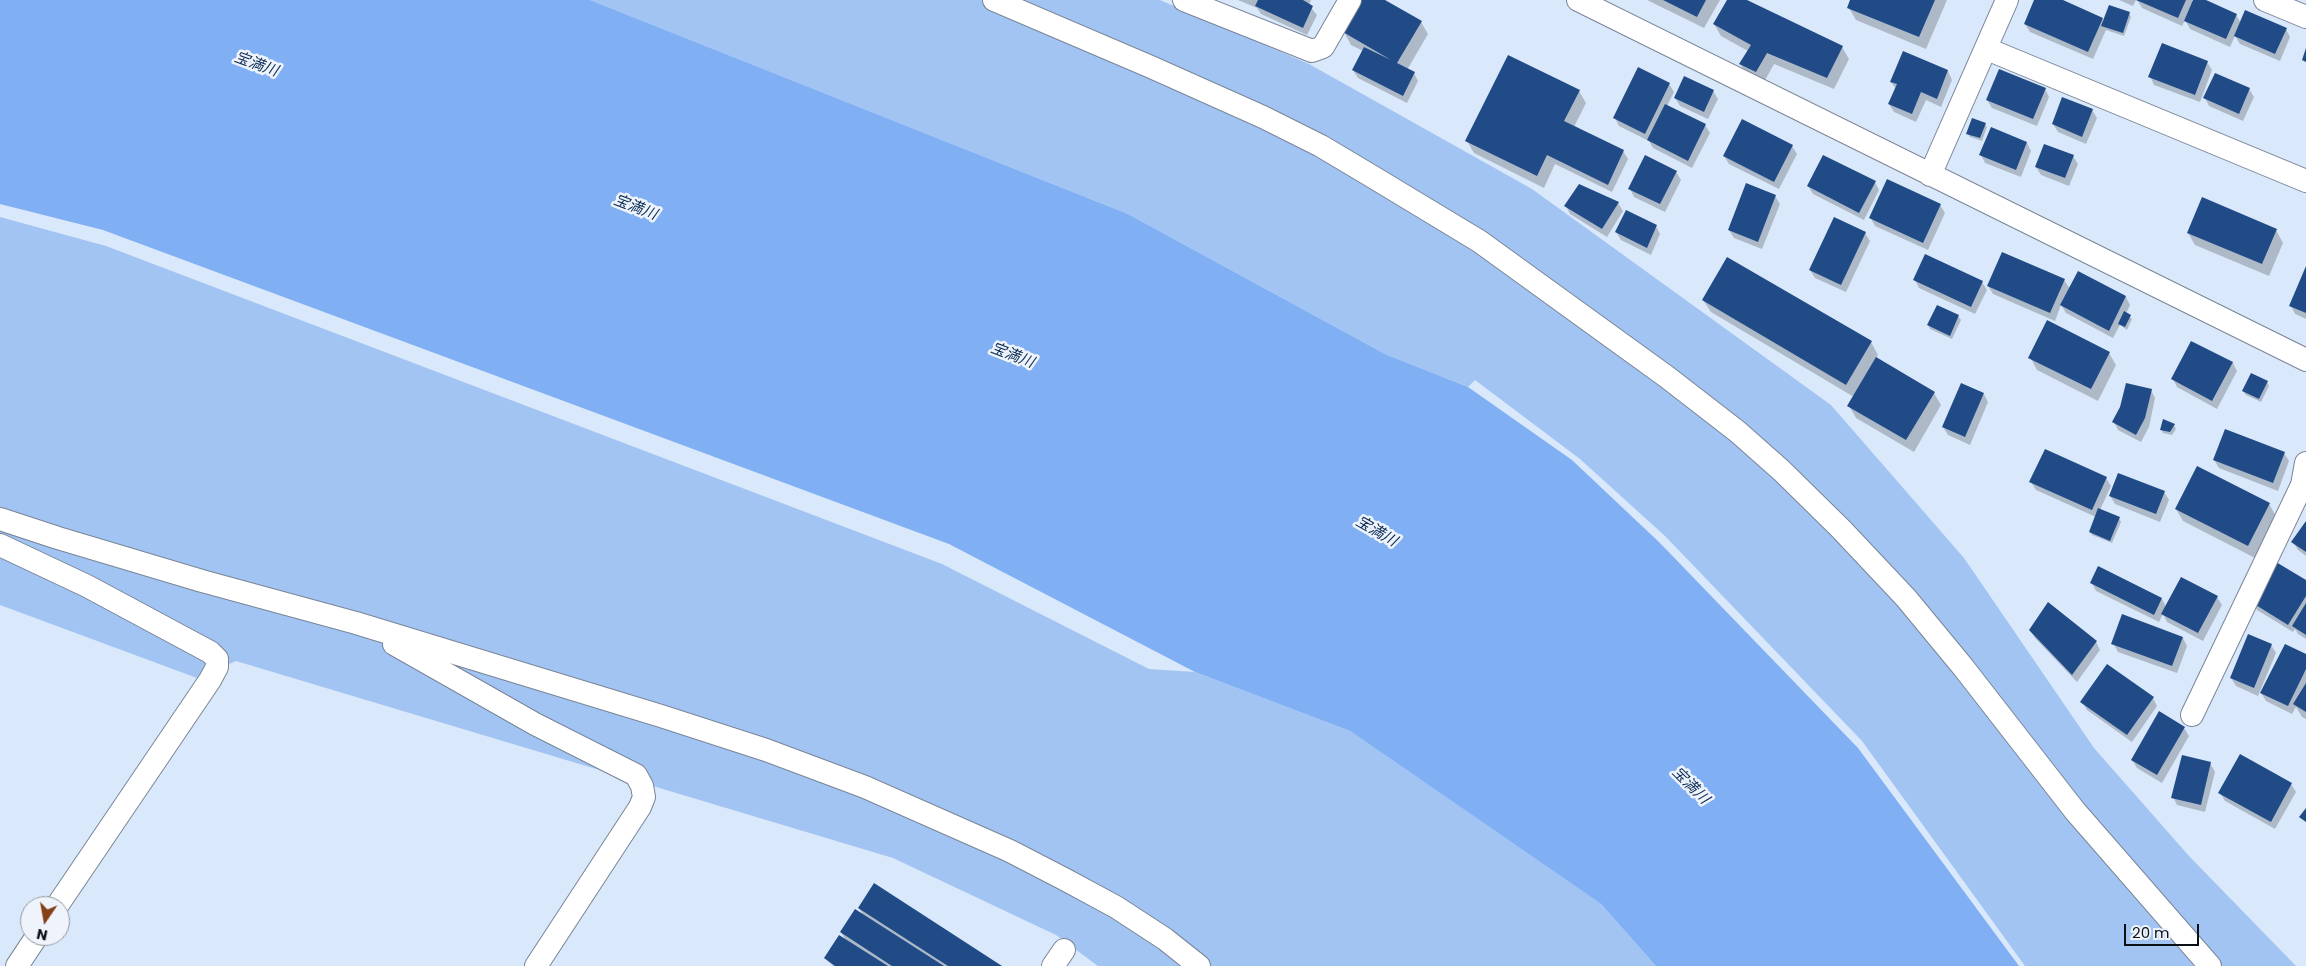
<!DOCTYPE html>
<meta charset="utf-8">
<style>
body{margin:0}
#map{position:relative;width:2306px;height:966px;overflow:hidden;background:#dae8fb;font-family:Poppins,sans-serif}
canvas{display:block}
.north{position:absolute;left:20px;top:896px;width:50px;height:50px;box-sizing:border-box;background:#eff4fc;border:1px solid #9499a0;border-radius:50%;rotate:192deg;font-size:14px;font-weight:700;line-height:20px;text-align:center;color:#0b1016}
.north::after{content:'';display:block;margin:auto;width:18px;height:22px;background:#864019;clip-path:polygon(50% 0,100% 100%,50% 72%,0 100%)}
.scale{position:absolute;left:2124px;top:924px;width:75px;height:22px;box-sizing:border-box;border:2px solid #0b1016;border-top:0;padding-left:6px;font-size:15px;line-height:18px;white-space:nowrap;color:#0b1016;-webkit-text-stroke:4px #eff4fc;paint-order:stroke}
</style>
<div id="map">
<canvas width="2306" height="966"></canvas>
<div class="north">N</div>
<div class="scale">20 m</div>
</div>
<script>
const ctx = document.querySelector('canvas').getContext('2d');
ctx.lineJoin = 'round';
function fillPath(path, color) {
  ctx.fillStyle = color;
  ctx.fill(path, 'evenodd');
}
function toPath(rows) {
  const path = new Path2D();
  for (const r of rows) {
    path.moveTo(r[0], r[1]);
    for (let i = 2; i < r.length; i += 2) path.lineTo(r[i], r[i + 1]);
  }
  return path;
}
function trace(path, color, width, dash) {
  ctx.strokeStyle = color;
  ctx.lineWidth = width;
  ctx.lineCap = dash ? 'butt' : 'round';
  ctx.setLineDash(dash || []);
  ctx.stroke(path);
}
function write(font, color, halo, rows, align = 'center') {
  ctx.font = font + ' Poppins,"Noto Sans JP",sans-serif';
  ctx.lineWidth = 5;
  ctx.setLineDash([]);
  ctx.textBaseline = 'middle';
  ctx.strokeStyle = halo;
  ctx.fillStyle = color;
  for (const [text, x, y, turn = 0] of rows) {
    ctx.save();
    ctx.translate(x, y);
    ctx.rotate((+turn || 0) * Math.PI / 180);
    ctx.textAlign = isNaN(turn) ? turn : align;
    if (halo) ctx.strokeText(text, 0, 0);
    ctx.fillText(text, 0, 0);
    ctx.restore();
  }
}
const green = toPath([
 [590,0,1160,0,1309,64,1532,189,1831,405,1964,558,2094,748,2189,856,2296,966,2025,966,1862,741,1665,536,1580,459,1475,380,1468,387,1385,354,1128,214],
 [0,217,106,246,942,564,1149,669,1195,672,1350,731,1601,904,1656,966,1098,966,1056,935,893,858,236,661,197,678,0,605]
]);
const water = toPath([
 [0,0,590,0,1128,214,1385,354,1468,387,1572,460,1660,543,1858,748,2019,966,1656,966,1601,904,1350,731,1195,672,949,544,103,230,0,204]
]);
const shadow = toPath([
 [1238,0,1311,0,1309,5,1317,15,1307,35,1261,14,1257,8],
 [1362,0,1383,0,1421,22,1428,34,1407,70,1414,73,1418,81,1407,103,1358,78,1353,70,1363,51,1351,45,1344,32],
 [1647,0,1720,0,1704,28],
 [1728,0,1744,0,1842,47,1849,59,1834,89,1774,64,1763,84,1748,76,1740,64,1748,51,1721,36,1714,24],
 [1852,0,1947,0,1926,49,1856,20,1849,8],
 [2035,0,2059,0,2102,19,2104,22,2129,13,2131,17,2124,36,2106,30,2093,59,2030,32,2025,24],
 [2119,0,2136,0,2133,6],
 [2137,0,2192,0,2193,2,2194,0,2203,0,2236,15,2241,23,2286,29,2290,37,2280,61,2240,44,2235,36,2230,47,2190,29,2185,20,2182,26,2142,8],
 [1904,53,1948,71,1952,80,1941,107,1926,100,1916,122,1894,112,1889,104,1896,89,1891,82],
 [2207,62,2212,70,2200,102,2154,85,2150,76],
 [1669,84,1674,92,1667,106,1705,125,1710,133,1692,168,1653,148,1649,141,1619,126,1615,118],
 [2045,89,2049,97,2037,126,1992,108,1987,100],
 [2249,89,2254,97,2243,121,2209,106,2205,98],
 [1579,91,1586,103,1574,127,1623,151,1628,159,1612,192,1555,164,1544,188,1474,153,1467,141],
 [1713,91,1718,99,1708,119,1680,106,1675,98],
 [2092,110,2097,118,2086,144,2058,132,2053,124],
 [1985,124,1987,127,1982,141,1970,137,1968,134],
 [2027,143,2031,151,2021,177,1985,163,1981,155],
 [1792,146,1797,154,1779,189,1729,164,1724,156],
 [2073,156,2078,164,2069,186,2041,175,2036,167],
 [1676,172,1681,180,1665,212,1634,197,1630,189],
 [1875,182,1879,190,1864,220,1813,194,1808,186],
 [1775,196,1780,204,1762,249,1734,238,1729,230],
 [1618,203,1623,211,1607,237,1570,214,1566,206],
 [1940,205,1945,213,1928,250,1875,226,1870,217],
 [1656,226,1660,234,1651,255,1621,240,1616,232],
 [2276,230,2283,243,2269,276,2195,245,2188,233],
 [1865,233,1870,241,1846,292,1815,278,1810,270],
 [2306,269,2306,319,2295,314,2291,306],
 [2078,273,2126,297,2130,305,2126,314,2132,319,2127,330,2120,325,2113,338,2066,313,2061,305,2055,321,1993,294,1988,286,2064,280,2070,289],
 [1915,280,1982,282,1987,290,1975,314,1919,288],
 [1703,300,1871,342,1878,355,1876,358,1934,393,1941,405,1914,452,1856,418,1849,406,1854,397,1711,312],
 [1958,316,1961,320,1952,339,1930,329,1928,325],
 [2192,342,2233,363,2237,371,2217,409,2177,387,2173,379],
 [2109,353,2116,365,2098,401,2037,370,2030,357],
 [2267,382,2269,386,2261,402,2246,395,2243,391],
 [2151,390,2155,398,2149,427,2141,442,2118,430,2114,422],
 [1984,394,1988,402,1970,445,1948,435,1943,427],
 [2174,425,2176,429,2172,435,2163,433,2161,429],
 [2284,453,2289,461,2278,491,2219,468,2214,460],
 [2106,478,2111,486,2100,510,2119,518,2121,522,2112,543,2092,535,2090,532,2096,517,2036,490,2031,482],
 [2164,492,2169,500,2160,522,2115,504,2110,496],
 [2269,504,2276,516,2255,558,2183,521,2176,509],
 [2306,523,2306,556,2298,550,2293,542],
 [2099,568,2162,599,2166,607,2217,597,2222,605,2203,641,2167,622,2163,614,2159,622,2096,591,2092,583],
 [2306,582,2306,639,2298,634,2295,629,2293,632,2257,610,2253,602],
 [2030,630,2096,642,2100,650,2077,682,2035,638],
 [2183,638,2187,646,2177,673,2118,652,2113,643],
 [2271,645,2276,653,2260,691,2262,692,2306,656,2306,719,2302,717,2296,707,2292,714,2266,701,2260,691,2258,696,2236,686,2231,678],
 [2153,698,2157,706,2132,742,2087,710,2082,702],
 [2184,728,2189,736,2162,783,2137,768,2132,760],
 [2210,763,2215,772,2205,812,2177,805,2173,797],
 [2291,784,2296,792,2275,829,2225,801,2220,793],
 [859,908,1000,966,833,966,825,958,846,941,841,932,863,915]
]);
const building = toPath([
 [1258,0,1303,0,1313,6,1303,28,1255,6],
 [1361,0,1385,0,1422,21,1397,63,1415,72,1403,96,1352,70,1364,47,1391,60,1343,32],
 [1663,0,1706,0,1697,17],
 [1727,0,1747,0,1843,46,1827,78,1767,53,1756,72,1739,64,1751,45,1713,24],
 [1850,0,1935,0,1919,37,1847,8],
 [2034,0,2063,0,2103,18,2088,52,2024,24],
 [2136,0,2186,0,2178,18],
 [2193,0,2206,0,2237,14,2226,39,2184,21],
 [2109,5,2130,12,2123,33,2101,26],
 [2245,10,2287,28,2275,54,2234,36],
 [2162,43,2208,61,2195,95,2148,77],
 [2306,48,2306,62,2302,60],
 [1903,51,1948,70,1937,99,1921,92,1912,114,1888,104,1897,84,1890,82],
 [1508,55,1580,90,1564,121,1624,150,1608,185,1547,155,1537,176,1465,141],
 [1638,67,1670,83,1645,134,1613,118],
 [1999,69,2046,88,2033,119,1986,100],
 [2215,73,2250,88,2239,114,2203,98],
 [1684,76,1714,90,1704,112,1674,98],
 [2062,97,2093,109,2082,137,2052,124],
 [1665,104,1706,124,1688,161,1647,140],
 [1972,118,1986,123,1980,138,1966,134],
 [1742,119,1793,145,1774,182,1723,156],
 [1991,127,2027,142,2016,170,1979,155],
 [2044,144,2074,155,2065,178,2035,167],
 [1645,155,1677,171,1660,204,1628,189],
 [1823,155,1876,181,1859,213,1807,186],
 [1887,179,1941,204,1923,243,1869,218],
 [1746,183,1776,195,1758,242,1728,230],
 [1579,184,1619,202,1602,229,1564,206],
 [2202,197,2277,229,2262,264,2187,233],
 [1626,210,1657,225,1647,248,1615,232],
 [1834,217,1866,232,1841,285,1809,270],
 [2002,252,2065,279,2050,313,1987,286],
 [1925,254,1983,281,1971,307,1913,280],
 [1727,257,1872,341,1846,385,1702,300],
 [2306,266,2306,313,2289,306],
 [2078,271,2126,296,2109,331,2060,305],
 [1937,305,1959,315,1950,336,1927,325],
 [2124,311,2131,315,2125,327,2118,324],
 [2047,320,2110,352,2091,389,2028,358],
 [2191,341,2233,362,2212,401,2171,379],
 [1876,357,1935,392,1906,440,1847,406],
 [2251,373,2268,381,2259,399,2242,391],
 [1961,383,1984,393,1965,437,1942,427],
 [2126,383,2152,389,2145,418,2136,435,2112,422,2120,407],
 [2163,419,2175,424,2170,432,2160,430],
 [2225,429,2285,452,2273,483,2213,460],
 [2045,449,2107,477,2092,510,2029,482],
 [2197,466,2270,503,2248,546,2175,509],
 [2118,473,2165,491,2156,514,2109,496],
 [2098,508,2120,517,2110,541,2089,532],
 [2306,521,2306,552,2291,542],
 [2276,562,2306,580,2306,596,2288,625,2251,602],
 [2098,566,2162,598,2154,615,2090,583],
 [2181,577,2218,596,2198,633,2161,614],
 [2048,602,2097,641,2072,675,2029,630],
 [2306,603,2306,635,2292,626],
 [2122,614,2183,637,2172,666,2111,644],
 [2248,634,2272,644,2254,688,2230,678],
 [2285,644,2306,654,2306,669,2288,706,2260,693],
 [2107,664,2154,697,2127,735,2080,702],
 [2306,683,2306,712,2293,704],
 [2159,711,2185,727,2157,775,2131,760],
 [2240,754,2292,783,2271,822,2218,793],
 [2182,755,2211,762,2201,805,2171,798],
 [2306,808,2306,822,2299,817],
 [874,883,1002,966,948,966,858,908],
 [855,909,944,966,892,966,840,932],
 [839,935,888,966,835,966,824,958]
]);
const minor = toPath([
 [994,0,1151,67,1263,117,1321,146,1373,177,1479,241,1667,377,1738,432,1782,471,1841,529,1906,598,1963,667,2075,811,2210,966],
 [1184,0,1312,51,1323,47,1350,0],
 [1578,0,2306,360],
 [2265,0,2306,17],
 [1987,49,2306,181],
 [1930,175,2007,0],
 [0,519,58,538,202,581,356,623,661,716,766,750,865,787,1010,851,1066,880,1116,907,1165,939,1199,966],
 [0,545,87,586,210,652,217,659,217,667,210,680,57,906],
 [394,644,535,724,636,775,642,786,644,797,640,807,536,966],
 [2192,715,2302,485,2306,463],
 [17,966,37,936],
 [1053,966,1064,950]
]);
const waterNames = [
 ["宝満川",256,65,20],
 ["宝満川",635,208,21],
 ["宝満川",1012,356,21],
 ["宝満川",1376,532,30],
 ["宝満川",1690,786,45]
];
fillPath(green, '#a2c4f3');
fillPath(water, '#80b0f3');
fillPath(shadow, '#0003');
fillPath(building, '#204b86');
trace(minor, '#798597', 24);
trace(minor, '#fff', 22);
write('italic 15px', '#0b2b54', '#eff4fc', waterNames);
</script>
